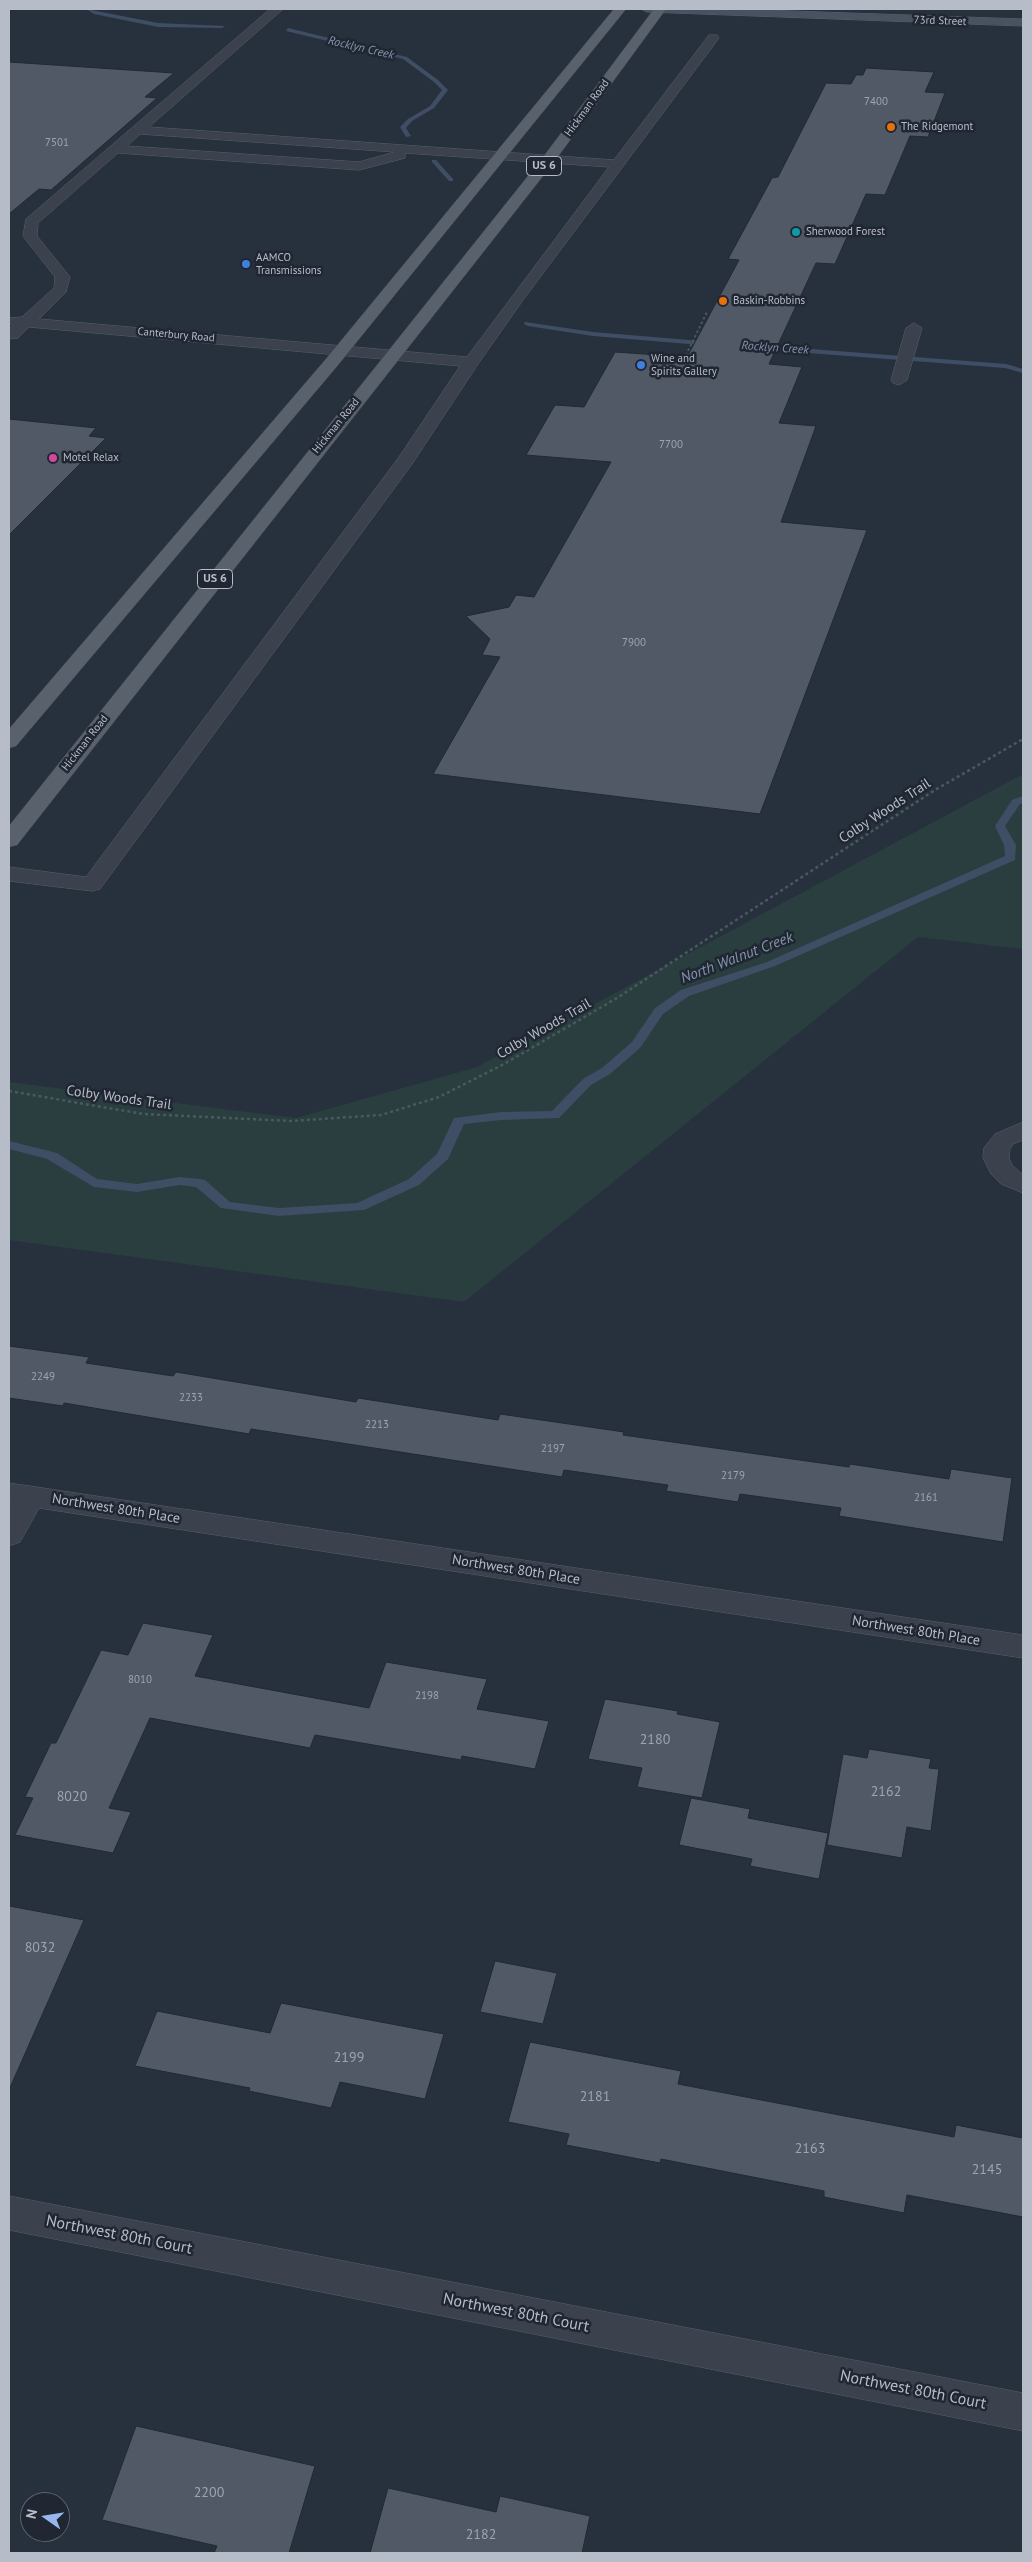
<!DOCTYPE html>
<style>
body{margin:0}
#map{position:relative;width:1032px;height:2562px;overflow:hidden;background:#27303d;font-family:"PT Sans",sans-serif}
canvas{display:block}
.frame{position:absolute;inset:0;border:10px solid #b7bdc8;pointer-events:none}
.north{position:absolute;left:20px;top:2492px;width:50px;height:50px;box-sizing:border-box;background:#202732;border:1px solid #5c636e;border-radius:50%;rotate:283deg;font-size:14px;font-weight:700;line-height:20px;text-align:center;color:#b7bdc8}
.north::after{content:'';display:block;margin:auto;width:18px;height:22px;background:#96b7ee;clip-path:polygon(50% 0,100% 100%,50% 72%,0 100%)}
</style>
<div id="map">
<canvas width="1032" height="2562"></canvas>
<div class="frame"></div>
<div class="north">N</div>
</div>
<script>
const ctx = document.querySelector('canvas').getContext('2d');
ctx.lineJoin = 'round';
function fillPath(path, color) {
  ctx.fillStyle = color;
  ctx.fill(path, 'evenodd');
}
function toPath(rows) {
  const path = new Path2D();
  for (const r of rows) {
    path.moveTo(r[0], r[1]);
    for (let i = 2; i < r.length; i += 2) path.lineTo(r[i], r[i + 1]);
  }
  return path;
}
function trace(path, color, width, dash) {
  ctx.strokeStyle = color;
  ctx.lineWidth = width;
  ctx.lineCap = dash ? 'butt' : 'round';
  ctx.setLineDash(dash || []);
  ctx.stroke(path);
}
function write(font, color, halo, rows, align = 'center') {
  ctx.font = font + ' "PT Sans",sans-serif';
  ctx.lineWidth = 5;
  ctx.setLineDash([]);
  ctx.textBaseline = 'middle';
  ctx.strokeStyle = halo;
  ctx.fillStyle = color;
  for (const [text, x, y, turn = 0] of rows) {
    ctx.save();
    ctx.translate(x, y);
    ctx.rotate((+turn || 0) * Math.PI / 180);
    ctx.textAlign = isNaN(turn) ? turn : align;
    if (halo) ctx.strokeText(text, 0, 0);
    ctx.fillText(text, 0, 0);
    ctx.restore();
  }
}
const green = toPath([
 [1023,774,1023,949,918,937,464,1302,9,1240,9,1082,296,1118,477,1067]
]);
const stream = toPath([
 [86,9,158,23,225,26,222,28,158,27,94,14,86,9],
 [288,28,407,57,438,80,448,90,434,108,412,121,406,128,411,136,406,137,400,127,408,119,430,106,442,90,434,82,403,59,286,31,288,28],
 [432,160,436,160,453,179,453,181,449,181,432,162,432,160],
 [525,322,593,332,713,342,717,344,713,346,593,336,528,326,524,324,525,322],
 [759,345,1006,364,1023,369,1023,373,1005,368,756,349,756,345,759,345],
 [1023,796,1023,803,1020,804,1005,826,1016,845,1015,860,775,966,689,996,663,1014,640,1048,610,1074,591,1085,559,1118,501,1120,464,1124,448,1159,419,1185,364,1210,279,1216,221,1208,196,1187,179,1185,137,1192,94,1187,47,1159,9,1149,9,1141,57,1153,97,1179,137,1184,179,1177,200,1179,205,1180,230,1202,279,1208,357,1203,409,1179,437,1154,454,1118,501,1112,552,1111,583,1079,602,1068,632,1042,655,1008,681,990,767,962,1005,856,1004,845,995,826,1012,800,1023,796]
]);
const building = toPath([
 [9,62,174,73,145,97,157,98,51,190,39,189,9,214,9,62],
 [866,68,934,72,925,92,945,93,928,137,910,136,885,195,866,194,835,264,816,263,769,364,802,367,779,423,816,426,781,522,867,530,760,814,433,774,500,657,482,655,490,639,466,616,509,607,516,595,534,597,611,462,526,455,555,405,584,407,615,352,687,357,739,260,728,259,772,178,778,177,826,83,851,84,856,75,863,75,866,68],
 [9,419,96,428,89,436,106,438,9,535,9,419],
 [9,1346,89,1357,86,1363,173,1376,176,1372,356,1402,358,1398,498,1420,500,1414,624,1432,623,1435,849,1467,850,1464,949,1479,951,1469,1012,1478,1003,1542,839,1516,841,1508,740,1494,738,1502,666,1491,668,1485,564,1470,562,1477,251,1429,249,1434,64,1403,63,1406,9,1398,9,1346],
 [143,1623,213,1635,195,1676,369,1708,386,1662,487,1679,477,1709,549,1721,535,1769,462,1756,461,1760,315,1735,310,1748,150,1718,109,1808,131,1812,113,1853,15,1835,33,1798,25,1797,51,1743,56,1743,101,1650,128,1655,143,1623],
 [605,1699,678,1711,677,1714,720,1722,702,1798,637,1787,642,1768,588,1759,605,1699],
 [869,1749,931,1759,929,1768,939,1769,931,1831,907,1827,902,1858,827,1845,843,1754,867,1758,869,1749],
 [691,1798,750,1809,748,1818,828,1833,819,1879,750,1866,752,1859,679,1845,691,1798],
 [9,1906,84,1920,9,2090,9,1906],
 [495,1961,557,1973,543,2024,480,2012,495,1961],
 [281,2003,444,2034,425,2099,340,2082,331,2108,249,2091,250,2088,135,2066,157,2011,270,2033,281,2003],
 [530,2042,681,2071,678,2084,954,2137,956,2125,1023,2138,1023,2217,907,2195,904,2213,824,2197,824,2191,661,2159,660,2163,566,2145,569,2134,508,2122,530,2042],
 [136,2426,315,2466,289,2553,214,2553,217,2546,102,2520,136,2426],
 [388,2488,496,2512,500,2496,590,2516,582,2553,370,2553,388,2488]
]);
const pathFar1 = toPath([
 [703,359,685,357,707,312]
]);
const path = toPath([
 [9,1091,143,1114,291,1121,381,1115,439,1097,504,1064,617,998,935,790,1023,739]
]);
const service = toPath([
 [270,9,283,9,149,127,614,160,709,35,717,35,719,38,523,300,478,364,412,464,100,889,92,891,9,881,9,867,86,877,399,457,460,366,29,327,18,338,9,339,9,330,13,325,9,324,9,318,22,317,54,288,55,277,23,236,26,219,270,9],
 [140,134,395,152,359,162,127,146,140,134],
 [118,153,359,170,405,158,405,153,609,167,467,357,39,319,66,292,70,277,37,236,38,223,118,153],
 [914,323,922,328,907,380,899,385,893,383,891,380,906,328,914,323]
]);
const minor = toPath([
 [1023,1122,1023,1140,1013,1144,1010,1149,1009,1158,1012,1165,1023,1175,1023,1193,1001,1184,991,1174,983,1158,984,1148,995,1134,1023,1122],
 [9,1483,1023,1635,1023,1658,39,1508,20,1542,9,1546,9,1507,11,1503,9,1503,9,1483],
 [9,2196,1023,2393,1023,2431,9,2230,9,2196]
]);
const secondary = toPath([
 [641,9,735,9,1023,19,1023,26,647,12,641,9]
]);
const primary = toPath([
 [614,9,626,9,338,365,16,746,9,748,9,729,326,359,614,9],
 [654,9,666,9,554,162,17,845,9,847,9,826,544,156,654,9]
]);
const markers = [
 [891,127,5,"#e8710a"],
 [796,232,5,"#0f9aa8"],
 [246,264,5,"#3f7fe0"],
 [723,301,5,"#e8710a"],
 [641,365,5,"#3f7fe0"],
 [53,458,5,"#d1479c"]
];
const farStreetnames = [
 ["73rd Street",940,21,2],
 ["Hickman Road",587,108,-54],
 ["Canterbury Road",176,335,5],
 ["Hickman Road",336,426,-51],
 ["Hickman Road",85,743,-52]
];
const numberNames = [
 ["7400",876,102],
 ["7501",57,143],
 ["7700",671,445],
 ["7900",634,643],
 ["2249",43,1377],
 ["2233",191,1398],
 ["2213",377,1425],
 ["2197",553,1449],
 ["2179",733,1476],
 ["2161",926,1498],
 ["8010",140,1680],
 ["2198",427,1696]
];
const farPoinames = [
 ["The Ridgemont",901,127],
 ["Sherwood Forest",806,232],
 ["AAMCO",256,258],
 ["Transmissions",256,271],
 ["Baskin-Robbins",733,301],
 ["Wine and",651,359],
 ["Spirits Gallery",651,372],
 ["Motel Relax",63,458]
];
const farWaternames = [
 ["Rocklyn Creek",361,48,13],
 ["Rocklyn Creek",775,348,4]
];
const shields = [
 [544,166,35],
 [215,579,35]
];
const shieldNames = [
 ["US 6",544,166],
 ["US 6",215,579]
];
const streetNames = [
 ["Colby Woods Trail",885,811,-33],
 ["Colby Woods Trail",544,1029,-30],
 ["Colby Woods Trail",119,1098,8],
 ["Northwest 80th Place",116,1509,9],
 ["Northwest 80th Place",516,1570,9],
 ["Northwest 80th Place",916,1631,9]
];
const nearNumbernames = [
 ["2180",655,1740],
 ["2162",886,1792],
 ["8020",72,1797],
 ["8032",40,1948],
 ["2199",349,2058],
 ["2181",595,2097],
 ["2163",810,2149],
 ["2145",987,2170],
 ["2200",209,2493],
 ["2182",481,2535]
];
const waterNames = [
 ["North Walnut Creek",737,958,-21]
];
const nearStreetnames = [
 ["Northwest 80th Court",119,2235,11],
 ["Northwest 80th Court",516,2313,11],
 ["Northwest 80th Court",913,2390,11]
];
fillPath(green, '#2a3d3f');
fillPath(stream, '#3f4e64');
fillPath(building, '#515967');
trace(building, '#222934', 1);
trace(service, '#59606b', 1);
trace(minor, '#59606b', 1);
trace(secondary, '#59606b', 1);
trace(primary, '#444b56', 1);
trace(pathFar1, '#495a5d', 2, [2.5, 2.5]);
trace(path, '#495a5d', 2.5, [3, 3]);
fillPath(service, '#3b424d');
fillPath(minor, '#3b424d');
fillPath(secondary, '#495260');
fillPath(primary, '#59616d');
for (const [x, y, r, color] of markers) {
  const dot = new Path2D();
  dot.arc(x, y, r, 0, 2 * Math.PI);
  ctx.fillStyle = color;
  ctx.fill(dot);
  trace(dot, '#202732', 2);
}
write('11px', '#b7bdc8', '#202732', farStreetnames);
write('11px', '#9ea4b0', null, numberNames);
write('11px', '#b7bdc8', '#202732', farPoinames, 'left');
write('italic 12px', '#8294ac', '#202732', farWaternames);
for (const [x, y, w] of shields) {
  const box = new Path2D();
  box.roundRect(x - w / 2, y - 9.5, w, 19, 4);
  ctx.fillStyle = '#202732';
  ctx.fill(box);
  trace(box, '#b7bdc8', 1);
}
write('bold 12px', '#b7bdc8', null, shieldNames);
write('14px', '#b7bdc8', '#202732', streetNames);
write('14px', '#9ea4b0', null, nearNumbernames);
write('italic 15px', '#8294ac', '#202732', waterNames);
write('16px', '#b7bdc8', '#202732', nearStreetnames);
</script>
